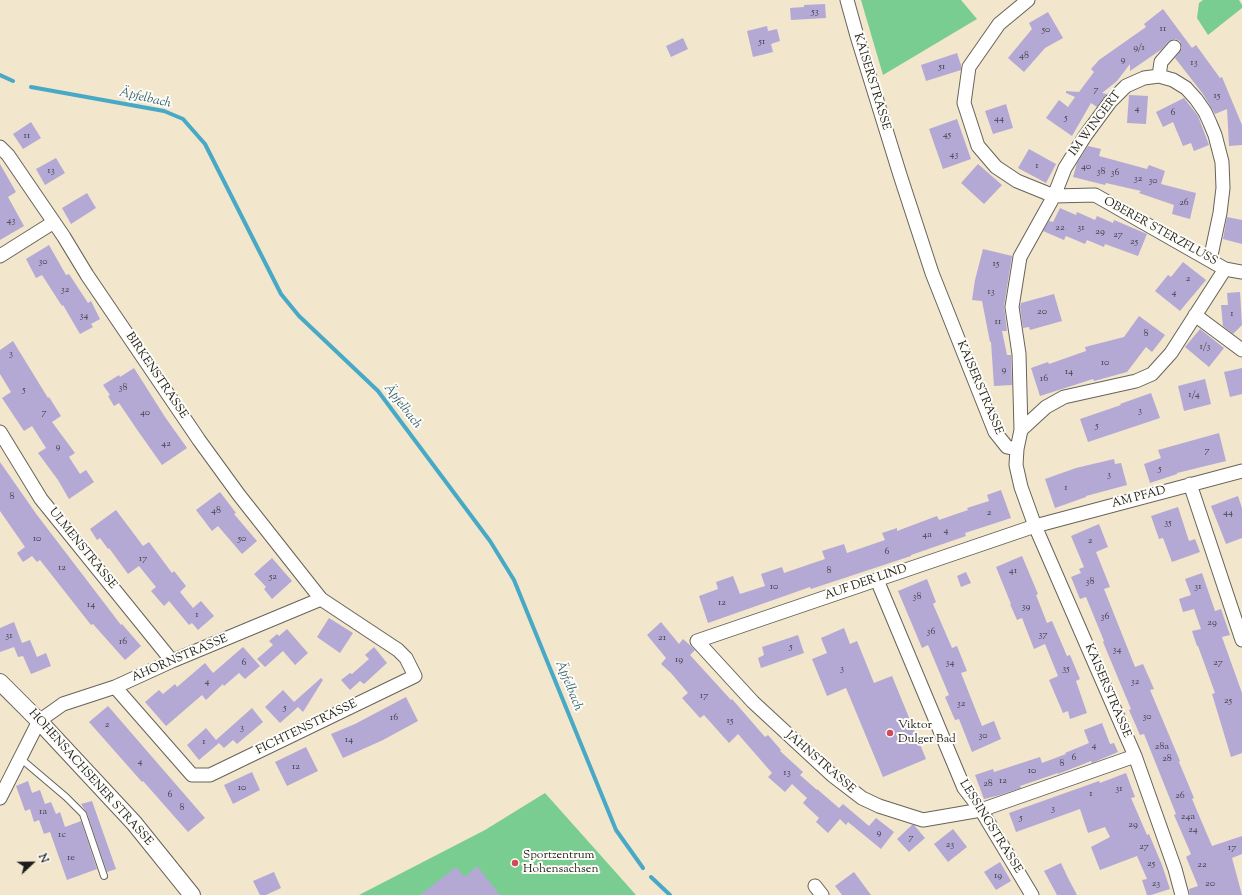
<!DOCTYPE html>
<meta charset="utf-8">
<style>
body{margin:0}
#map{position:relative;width:1242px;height:895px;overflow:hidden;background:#f2e6cc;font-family:"Sorts Mill Goudy",serif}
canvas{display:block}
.north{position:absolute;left:12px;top:843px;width:40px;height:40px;-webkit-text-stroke:3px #fdfcf7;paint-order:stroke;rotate:68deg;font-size:11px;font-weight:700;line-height:16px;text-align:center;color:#1c1c1c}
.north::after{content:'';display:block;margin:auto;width:14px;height:18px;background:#1c1c1c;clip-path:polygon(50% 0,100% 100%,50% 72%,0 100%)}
</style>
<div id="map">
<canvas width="1242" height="895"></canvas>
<div class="north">N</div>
</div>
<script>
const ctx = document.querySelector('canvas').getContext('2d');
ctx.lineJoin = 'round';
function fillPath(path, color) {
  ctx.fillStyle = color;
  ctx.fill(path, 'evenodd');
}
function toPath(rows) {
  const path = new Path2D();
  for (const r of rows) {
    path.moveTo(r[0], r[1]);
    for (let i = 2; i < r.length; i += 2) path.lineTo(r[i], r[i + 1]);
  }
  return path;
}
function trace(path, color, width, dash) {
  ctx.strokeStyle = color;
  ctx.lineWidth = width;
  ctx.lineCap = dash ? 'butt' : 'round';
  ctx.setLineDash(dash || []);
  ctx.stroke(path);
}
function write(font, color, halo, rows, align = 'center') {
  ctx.font = font + ' "Sorts Mill Goudy",serif';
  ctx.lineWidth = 4;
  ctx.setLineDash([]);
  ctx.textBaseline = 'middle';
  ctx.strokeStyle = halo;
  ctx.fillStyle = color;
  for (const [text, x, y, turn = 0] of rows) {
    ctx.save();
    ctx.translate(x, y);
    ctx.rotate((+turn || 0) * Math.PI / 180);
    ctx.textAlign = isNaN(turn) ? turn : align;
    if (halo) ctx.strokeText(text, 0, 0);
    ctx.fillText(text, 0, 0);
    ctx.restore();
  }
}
const green = toPath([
 [861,0,961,0,977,19,883,75],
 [1203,0,1239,0,1242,5,1242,8,1208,35,1197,18,1199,3],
 [545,793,636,895,359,895,485,830]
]);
const stream = toPath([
 [0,75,13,81],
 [31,87,164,111,183,119,205,144,281,294,299,316,378,391,490,541,514,580,616,830,643,868],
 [651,877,670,895]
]);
const building = toPath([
 [825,4,826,18,791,20,790,8,804,7,804,5],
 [1163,9,1192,48,1196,45,1220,78,1222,77,1242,125,1242,145,1229,146,1227,109,1215,114,1203,94,1175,58,1182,48,1181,44,1180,41,1175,39,1171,40,1168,42,1162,49,1130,71,1130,64,1117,81,1102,93,1107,94,1097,107,1091,103,1072,136,1046,118,1059,100,1068,107,1075,97,1066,93,1066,91,1079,92,1094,72,1091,69,1099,60,1146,27,1144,24],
 [1048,12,1063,38,1045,48,1024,72,1008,58,1032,29,1029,23],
 [767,26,768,31,777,29,780,41,771,44,773,52,753,57,747,31],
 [683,38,688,49,671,57,666,46],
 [957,53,961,65,961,70,926,81,921,65],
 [1129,95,1148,96,1146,124,1127,123],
 [1184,98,1198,116,1209,145,1194,151,1191,143,1183,146,1173,122,1163,127,1156,112],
 [1006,104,1013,128,993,134,985,111],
 [957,119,971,159,943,169,929,129],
 [31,122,41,138,23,149,13,134],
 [1088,146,1101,149,1099,156,1147,169,1149,165,1165,171,1161,184,1196,193,1190,219,1172,214,1174,205,1139,193,1141,191,1106,183,1105,185,1073,177,1077,163],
 [1029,149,1056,164,1046,183,1018,168],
 [56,158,65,173,45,185,36,169],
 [0,164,16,192,8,197,24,226,0,240],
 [978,164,1002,185,984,204,961,183],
 [87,193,96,208,71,224,62,208],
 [1060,208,1076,215,1077,212,1095,220,1097,216,1113,223,1114,220,1147,234,1138,256,1105,244,1104,247,1087,240,1085,244,1066,236,1064,240,1043,231,1049,221,1053,222],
 [1227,217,1242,220,1242,244,1223,239],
 [49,245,66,275,69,274,88,303,91,301,100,319,91,324,93,327,80,334,63,305,62,306,42,275,36,278,26,259],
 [983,249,1012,256,1004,306,1007,331,1002,331,1007,355,1011,355,1012,385,994,386,991,342,990,342,982,301,972,300,975,280],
 [1183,262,1206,280,1180,311,1155,291,1168,275,1171,277],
 [1240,292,1242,325,1233,334,1223,326,1221,305,1228,305,1227,293],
 [1054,294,1062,321,1030,330,1029,327,1023,328,1020,307,1021,303],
 [1139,316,1165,335,1152,352,1146,347,1127,372,1094,381,1093,379,1040,396,1031,368,1048,362,1049,364,1086,351,1085,347,1124,337],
 [1200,329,1224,348,1209,367,1185,347],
 [13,341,48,398,49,397,61,416,52,422,75,453,69,457,80,474,86,470,94,482,69,499,58,480,38,453,46,448,32,426,24,431,2,398,11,392,0,374,0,350],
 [134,368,165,417,187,448,162,465,138,431,119,403,114,406,108,396,110,395,103,385,119,375,120,377],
 [1242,368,1242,394,1230,397,1224,372],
 [1205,379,1211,404,1184,411,1178,386],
 [1151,393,1160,418,1088,442,1080,419,1121,405,1120,404],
 [1219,433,1226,461,1177,473,1177,474,1150,483,1144,464,1161,458,1158,450],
 [1114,459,1115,464,1121,463,1127,485,1086,496,1086,497,1055,508,1045,479,1076,468],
 [0,462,37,515,121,625,122,624,141,646,125,660,93,624,91,625,40,560,37,562,32,556,23,562,17,553,25,547,0,511],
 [1001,490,1011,518,965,533,966,536,911,555,911,556,811,589,810,587,708,623,699,596,718,589,716,582,733,576,740,594,765,586,761,574,782,567,784,573,825,559,822,551,844,544,847,553,885,540,882,533,897,528,897,531,937,516,939,520,968,510,967,508,989,501,987,495],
 [220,492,236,513,234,514,257,541,242,554,218,526,212,531,196,510],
 [1238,496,1242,508,1242,538,1226,544,1211,506],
 [1178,507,1189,541,1195,539,1200,552,1172,562,1163,538,1159,539,1151,516],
 [116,510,143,546,149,542,172,573,174,571,186,586,180,592,193,608,201,601,214,616,198,630,192,623,189,625,169,601,164,606,151,591,156,587,139,566,128,574,109,548,108,549,100,538,97,540,90,529],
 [1099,524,1108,547,1096,552,1110,587,1104,589,1135,667,1143,664,1154,689,1150,690,1180,761,1179,762,1194,798,1192,799,1212,846,1242,836,1242,854,1232,858,1242,895,1190,895,1189,889,1198,886,1186,857,1191,854,1174,815,1176,814,1144,734,1140,735,1129,710,1131,709,1103,642,1104,641,1086,597,1080,599,1071,577,1081,573,1079,569,1084,567,1071,536],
 [1022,556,1038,594,1036,595,1047,623,1052,621,1067,656,1070,655,1080,679,1076,681,1087,713,1070,719,1068,711,1063,713,1049,680,1058,676,1045,644,1034,649,1022,618,1017,620,1010,604,1011,604,996,567],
 [272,558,292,581,272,599,264,589,266,587,254,574],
 [966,572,971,583,961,587,957,576],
 [1202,573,1215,611,1221,609,1230,635,1222,637,1242,693,1242,753,1231,757,1212,694,1215,693,1198,646,1197,646,1192,631,1201,629,1194,609,1183,612,1179,599,1191,595,1185,579],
 [927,579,936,602,933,604,952,648,957,646,967,671,961,673,982,726,994,721,1001,739,972,752,959,719,955,720,945,697,949,695,928,645,922,648,898,591],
 [329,618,353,633,340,653,317,637],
 [14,622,22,643,30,640,37,657,46,653,51,666,31,674,23,656,18,657,14,647,0,652,0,628],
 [661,622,679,644,683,639,692,647,695,650,690,655,731,700,732,699,765,737,768,735,781,750,780,751,803,772,800,775,817,790,817,789,839,808,843,804,869,826,876,818,894,832,881,849,848,822,846,825,840,819,828,833,816,822,819,818,803,803,807,798,792,784,785,792,768,777,772,773,738,734,729,743,704,715,700,718,682,698,688,693,671,673,661,664,666,658,647,635],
 [844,628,850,644,857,641,874,683,892,676,926,759,883,777,846,688,827,696,812,659,827,653,821,638],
 [287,629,308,653,295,665,283,651,265,667,257,659,273,645,269,641,277,634,279,636],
 [798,635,804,653,761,668,758,658,764,655,762,647],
 [243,647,260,666,245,679,239,673,224,686,223,684,206,700,202,695,166,726,145,702,159,690,163,694,175,684,177,687,205,663,213,673],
 [374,647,387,663,364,684,360,681,350,690,341,680,350,673,352,674,369,659,365,655],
 [321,678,323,680,303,712,298,707,280,723,265,707,283,690,294,702],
 [406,697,418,721,383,740,343,758,331,734,355,724],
 [108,706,205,818,188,832,143,781,142,782,89,722],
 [252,708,263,722,237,744,233,740,224,748,219,743,199,760,187,745,206,728,216,740],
 [1102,723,1110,744,1114,743,1118,752,1092,763,1091,761,1058,774,1058,773,1020,786,1021,788,1000,795,984,799,975,775,993,769,994,772,1040,757,1042,763,1066,754,1065,753,1089,743,1084,730],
 [306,747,318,771,287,786,275,762],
 [252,772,260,790,233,804,224,785],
 [1126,773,1135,797,1131,798,1147,835,1149,834,1162,865,1170,889,1151,895,1147,895,1142,880,1147,879,1137,856,1100,870,1091,847,1110,837,1105,827,1088,833,1080,809,1016,832,1009,813,1099,781,1100,783],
 [28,781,32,793,40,790,45,804,51,802,56,814,60,812,65,827,81,821,97,869,67,880,50,832,44,834,39,820,34,822,30,809,25,811,16,786],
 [92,801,116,869,107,872,87,813,81,804],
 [912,825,914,825,925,838,909,852,897,839],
 [953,829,967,847,948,862,934,844],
 [1000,862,1011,881,996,890,984,872],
 [1061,863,1068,878,1077,895,1057,895,1044,871],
 [477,866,500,895,420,895,456,867,465,877],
 [274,872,281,888,266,895,260,895,253,881],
 [854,872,871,895,842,895,835,886]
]);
const service = toPath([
 [20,758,66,797,83,814,104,876]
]);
const minor = toPath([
 [847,0,857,36,900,175,932,273,995,432,1007,447,1017,449],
 [1028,0,999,24,969,67,964,103,978,146,996,167,1017,181,1054,196,1095,195,1225,269,1242,272],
 [1159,76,1161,62,1174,47],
 [0,147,8,155,64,237,87,275,199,440,239,495,321,599,398,650,406,658,415,676,210,775,192,775,115,687],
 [0,256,54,222],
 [1195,315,1242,350],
 [1021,430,1019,354,1012,307,1020,257,1054,196,1065,168,1085,136,1110,102,1126,86,1144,78,1159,76,1173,80,1186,88,1196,99,1205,112,1210,123,1215,135,1222,162,1223,188,1220,213,1210,260],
 [0,432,41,499,172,661],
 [1190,484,1242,640],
 [877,580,964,788,981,810,1032,895],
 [1135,756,981,810,923,820,879,806,862,798,832,775,753,702,697,641,1035,526,1242,471],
 [0,798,39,721,63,704,115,687,172,661,321,599],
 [815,886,822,895],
 [1182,895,1175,869,1135,756,1035,526,1021,487,1016,465,1017,449,1021,430,1046,407,1064,397,1136,381,1152,374,1171,353,1225,269]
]);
const tertiary = toPath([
 [0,682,39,721,134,823,192,895]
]);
const markers = [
 [890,733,4,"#d1495b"],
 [515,863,4,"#d1495b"]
];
const numberNames = [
 ["53",815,12],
 ["11",1163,29],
 ["50",1046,30],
 ["51",762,42],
 ["9/1",1139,48],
 ["48",1024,56],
 ["9",1123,60],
 ["13",1194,63],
 ["51",942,67],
 ["7",1096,90],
 ["15",1217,96],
 ["4",1137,109],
 ["6",1173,113],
 ["5",1066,118],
 ["44",999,119],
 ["45",947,135],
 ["11",27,136],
 ["43",954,155],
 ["1",1037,166],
 ["40",1086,167],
 ["13",51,171],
 ["38",1101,172],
 ["36",1115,173],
 ["32",1138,179],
 ["30",1153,181],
 ["26",1184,203],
 ["43",11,221],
 ["22",1060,228],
 ["31",1081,228],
 ["29",1100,232],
 ["27",1118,235],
 ["25",1134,242],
 ["30",43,262],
 ["15",996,264],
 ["2",1188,279],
 ["32",65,290],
 ["13",991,292],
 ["4",1174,293],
 ["20",1042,312],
 ["1",1232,314],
 ["34",84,316],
 ["11",998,322],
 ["8",1146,334],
 ["1/3",1205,347],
 ["3",11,354],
 ["10",1105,363],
 ["9",1004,370],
 ["14",1069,372],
 ["16",1044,379],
 ["38",123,388],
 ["5",24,390],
 ["1/4",1194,395],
 ["3",1140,411],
 ["7",44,413],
 ["40",145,413],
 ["5",1097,426],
 ["42",166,444],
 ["9",58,447],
 ["7",1207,451],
 ["5",1160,469],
 ["3",1109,475],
 ["1",1066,488],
 ["8",12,497],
 ["48",216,511],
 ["2",989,513],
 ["44",1228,513],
 ["35",1168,523],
 ["4",946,531],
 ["4a",927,535],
 ["10",37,539],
 ["50",242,539],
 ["2",1090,541],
 ["6",887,552],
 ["17",143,559],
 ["12",62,568],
 ["8",829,571],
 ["41",1013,571],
 ["52",273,577],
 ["38",1090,582],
 ["10",774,587],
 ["31",1198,587],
 ["38",917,597],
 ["12",722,603],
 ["14",91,605],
 ["39",1026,607],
 ["1",197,615],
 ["36",1105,617],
 ["29",1212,623],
 ["36",931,632],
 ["37",1043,635],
 ["31",9,636],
 ["21",662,638],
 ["16",123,642],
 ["5",791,647],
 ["34",1117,650],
 ["19",679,660],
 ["6",244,663],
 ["34",950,663],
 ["27",1218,663],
 ["3",842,669],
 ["35",1066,669],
 ["4",207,682],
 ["32",1135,682],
 ["17",704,696],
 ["25",1228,701],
 ["32",961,704],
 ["5",285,708],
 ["30",1147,717],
 ["16",394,718],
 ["15",730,721],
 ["2",107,725],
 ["3",242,728],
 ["30",983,736],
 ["14",349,740],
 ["1",204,742],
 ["4",1094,746],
 ["28a",1162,747],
 ["6",1074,758],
 ["28",1167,759],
 ["4",140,762],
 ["8",1062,764],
 ["12",296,767],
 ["10",1032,771],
 ["13",787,773],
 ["12",1003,781],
 ["28",988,784],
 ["10",242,788],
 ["31",1119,789],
 ["1",1091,794],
 ["6",170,795],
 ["26",1180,796],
 ["8",182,808],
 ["3",1053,809],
 ["1a",43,812],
 ["24a",1188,817],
 ["5",1021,818],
 ["29",1133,825],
 ["24",1193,830],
 ["9",879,833],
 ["1c",62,835],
 ["7",911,838],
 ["23",950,845],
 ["27",1144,847],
 ["17",1232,848],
 ["1e",71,858],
 ["25",1151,864],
 ["22",1202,865],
 ["19",998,876],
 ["23",1156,884],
 ["20",1210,884]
];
const streetNames = [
 ["KAISERSTRASSE",871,82,73],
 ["IM WINGERT",1096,124,-53],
 ["OBERER STERZFLUSS",1160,232,29],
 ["BIRKENSTRASSE",156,376,56],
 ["KAISERSTRASSE",979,388,67],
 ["AM PFAD",1139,498,-15],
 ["ULMENSTRASSE",82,549,51],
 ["AUF DER LIND",866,583,-19],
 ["AHORNSTRASSE",180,659,-23],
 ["KAISERSTRASSE",1107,691,67],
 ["FICHTENSTRASSE",307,728,-26],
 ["JAHNSTRASSE",820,763,41],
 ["HOHENSACHSENER STRASSE",90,778,48],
 ["LESSINGSTRASSE",990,827,58]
];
const poiNames = [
 ["Viktor",898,726],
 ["Dulger Bad",898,740],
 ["Sportzentrum",523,856],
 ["Hohensachsen",523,870]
];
const waterNames = [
 ["Äpfelbach",145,99,13],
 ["Äpfelbach",402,407,52],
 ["Äpfelbach",568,686,68]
];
fillPath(green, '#79cd90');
trace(stream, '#48a9c7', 4);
fillPath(building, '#b3a9d4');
trace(service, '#67635a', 8);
trace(minor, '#67635a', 15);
trace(tertiary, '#67635a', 18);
trace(service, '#fff', 6);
trace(minor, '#fff', 13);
trace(tertiary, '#fff', 16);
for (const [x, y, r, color] of markers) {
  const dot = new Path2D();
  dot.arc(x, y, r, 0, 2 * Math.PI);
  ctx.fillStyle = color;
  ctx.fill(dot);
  trace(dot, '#fdfcf7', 1.5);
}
write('10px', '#423f4a', null, numberNames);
write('12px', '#1c1c1c', '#fdfcf7', streetNames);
write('12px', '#1c1c1c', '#fdfcf7', poiNames, 'left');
write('italic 13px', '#326272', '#fdfcf7', waterNames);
</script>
